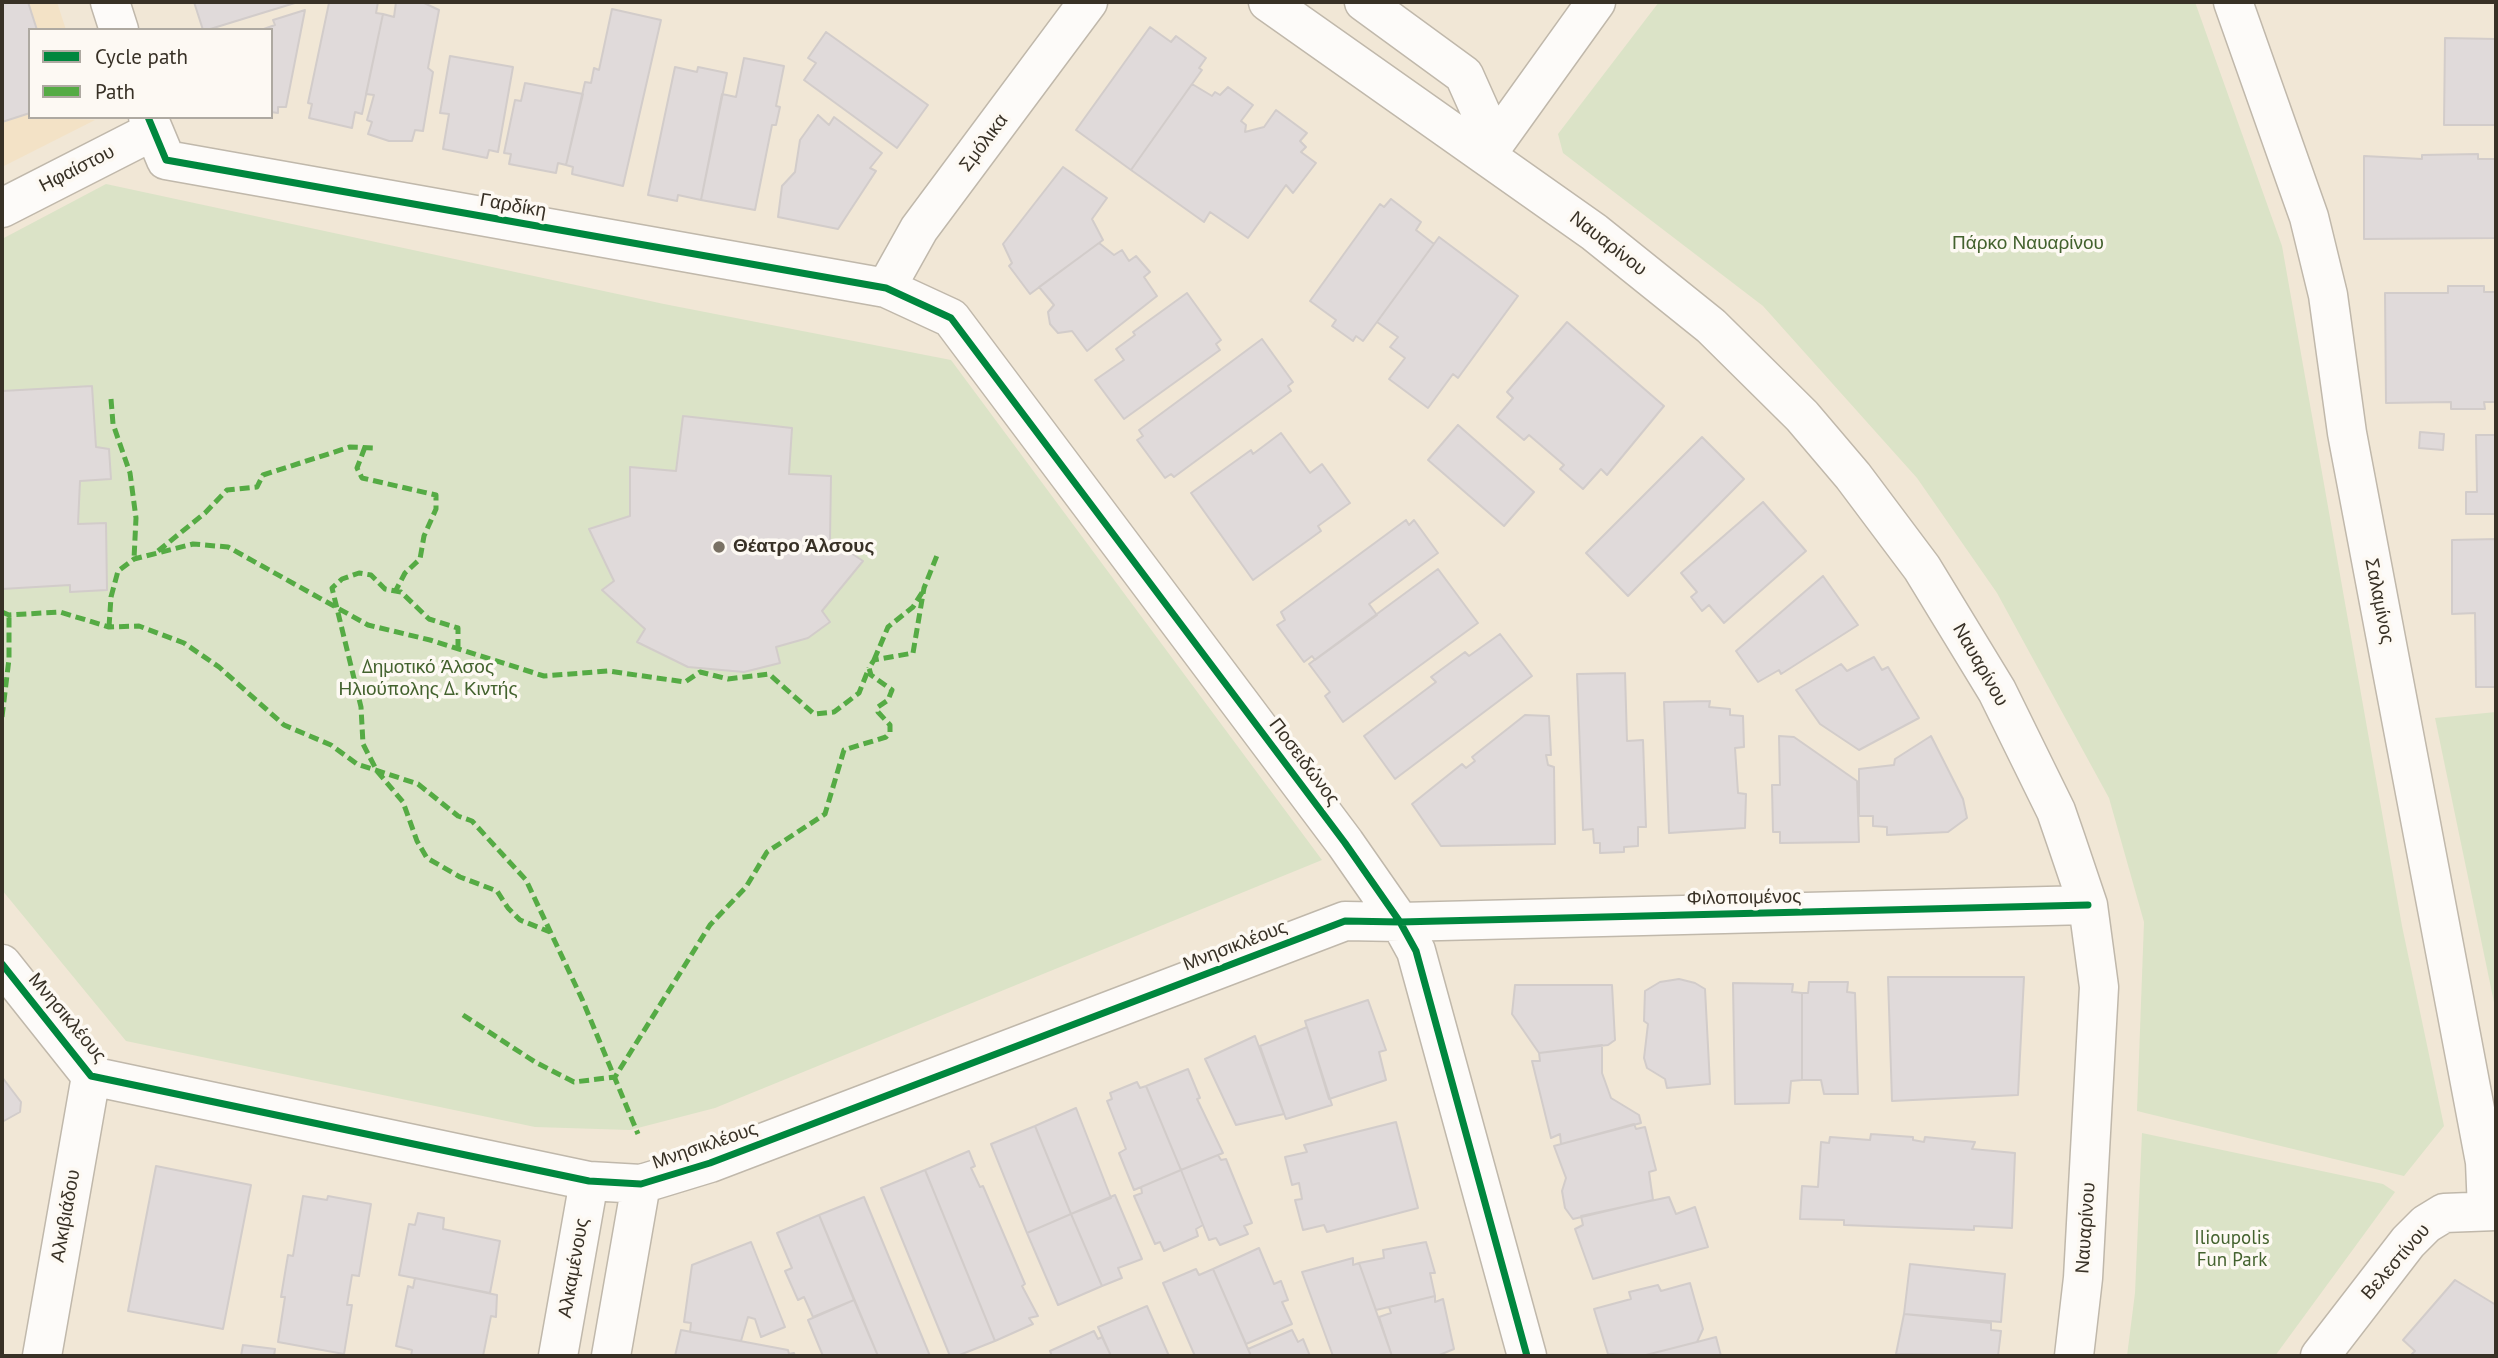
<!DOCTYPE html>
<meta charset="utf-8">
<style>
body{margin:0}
#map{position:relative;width:2498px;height:1358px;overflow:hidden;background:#f1e7d6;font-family:"PT Sans",sans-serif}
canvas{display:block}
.frame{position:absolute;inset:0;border:4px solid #383126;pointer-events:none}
.legend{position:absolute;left:28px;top:28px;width:245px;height:91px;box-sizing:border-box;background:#fdf9f3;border:2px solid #aea9a1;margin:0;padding:9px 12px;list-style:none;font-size:21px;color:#383126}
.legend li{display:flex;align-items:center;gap:14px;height:35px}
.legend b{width:35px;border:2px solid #aea9a1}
</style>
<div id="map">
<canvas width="2498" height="1358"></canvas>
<div class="frame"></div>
<ul class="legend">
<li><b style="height:9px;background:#00873e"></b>Cycle path</li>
<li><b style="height:9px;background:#55ab44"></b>Path</li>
</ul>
</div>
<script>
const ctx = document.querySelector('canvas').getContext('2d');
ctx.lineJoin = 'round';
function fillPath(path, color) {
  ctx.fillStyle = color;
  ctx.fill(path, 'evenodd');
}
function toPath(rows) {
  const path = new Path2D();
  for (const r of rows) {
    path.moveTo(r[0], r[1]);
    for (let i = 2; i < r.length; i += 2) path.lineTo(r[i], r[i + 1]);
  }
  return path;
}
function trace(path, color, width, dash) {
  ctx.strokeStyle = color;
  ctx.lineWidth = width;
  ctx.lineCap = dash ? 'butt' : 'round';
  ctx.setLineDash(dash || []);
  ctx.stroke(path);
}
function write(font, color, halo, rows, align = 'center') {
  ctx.font = font + ' "PT Sans",sans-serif';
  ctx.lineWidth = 7;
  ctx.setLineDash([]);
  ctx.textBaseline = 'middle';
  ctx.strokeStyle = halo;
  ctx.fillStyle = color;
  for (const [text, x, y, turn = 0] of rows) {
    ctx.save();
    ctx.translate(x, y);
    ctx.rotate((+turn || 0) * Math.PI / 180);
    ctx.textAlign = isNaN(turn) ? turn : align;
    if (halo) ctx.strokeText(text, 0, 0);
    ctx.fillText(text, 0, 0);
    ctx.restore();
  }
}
const built = toPath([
 [2,2,57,2,66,30,30,30,30,117,95,120,2,167]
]);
const green = toPath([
 [1659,2,2195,2,2282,246,2402,926,2444,1126,2404,1176,2137,1111,2144,922,2109,798,1997,593,1917,478,1763,306,1563,153,1558,134],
 [106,184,664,304,951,360,1322,860,715,1108,630,1130,535,1127,126,1041,2,890,2,239],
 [2496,712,2496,1012,2435,718],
 [2142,1133,2383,1184,2395,1192,2275,1356,2127,1356,2135,1293]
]);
const building = toPath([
 [2,2,28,2,37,30,30,30,30,113,2,122,2,2],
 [194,2,298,2,207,30,203,30,194,2],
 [334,2,378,2,376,13,383,14,362,114,355,112,352,128,309,118,312,104,308,103,329,3,334,2],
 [396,2,422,2,439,10,428,68,433,72,423,131,415,130,412,141,389,141,368,134,372,122,367,120,374,95,366,94,383,14,394,17,396,2],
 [612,9,661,20,623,186,572,174,573,167,566,165,585,82,591,83,594,68,599,70,612,9],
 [305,10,286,107,278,107,278,113,271,112,271,30,261,30,275,25,273,20,305,10],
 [1150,27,1171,42,1176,36,1206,58,1199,68,1202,70,1131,170,1076,130,1150,27],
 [826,32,928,105,897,148,804,80,816,63,808,58,826,32],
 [2445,38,2496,39,2496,125,2444,125,2445,38],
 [450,56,513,67,498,152,489,150,487,158,443,149,449,114,440,113,450,56],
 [744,58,784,66,776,106,780,107,776,125,772,125,755,210,701,200,722,94,736,97,744,58],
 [675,67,697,72,698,67,727,73,701,200,678,195,677,201,648,195,675,67],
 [525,83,583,94,566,165,558,163,556,173,509,164,511,154,504,153,515,100,521,101,525,83],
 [1192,84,1212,96,1215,92,1220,95,1228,87,1253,105,1241,121,1246,125,1245,132,1264,127,1276,110,1307,133,1300,141,1306,147,1301,152,1316,163,1293,193,1286,185,1248,238,1210,212,1204,222,1131,170,1192,84],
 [818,115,829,125,834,117,882,153,870,168,876,171,838,229,778,217,782,186,795,172,800,140,818,115],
 [2478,154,2478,159,2496,159,2496,238,2364,239,2364,156,2422,159,2422,155,2478,154],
 [1063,167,1107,198,1092,219,1103,240,1030,294,1009,266,1012,263,1003,244,1063,167],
 [1391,199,1421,222,1416,230,1434,244,1363,341,1356,336,1353,341,1332,326,1336,320,1310,301,1380,204,1384,207,1391,199],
 [1439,237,1518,296,1458,378,1453,374,1428,408,1389,379,1405,358,1390,347,1398,337,1377,322,1439,237],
 [1099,243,1114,255,1122,250,1129,261,1136,256,1150,272,1144,277,1157,296,1087,351,1072,331,1058,333,1050,324,1048,312,1054,305,1039,287,1099,243],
 [2448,286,2484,286,2484,292,2496,292,2496,402,2484,402,2485,409,2451,409,2451,402,2386,403,2385,293,2448,293,2448,286],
 [1187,293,1221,340,1216,344,1220,350,1124,419,1095,380,1124,360,1116,349,1135,335,1133,332,1187,293],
 [1567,322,1664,406,1607,475,1601,469,1583,489,1560,469,1564,465,1529,435,1524,440,1497,417,1513,398,1507,392,1567,322],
 [1262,339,1293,382,1288,386,1291,391,1174,477,1171,474,1165,478,1137,440,1143,436,1139,430,1262,339],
 [92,386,96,447,109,449,111,479,80,481,78,524,106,523,107,590,70,592,70,585,2,589,2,391,92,386],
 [683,416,792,428,789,474,831,476,830,539,863,561,822,611,830,622,808,638,776,647,780,663,744,672,688,667,637,642,645,629,602,590,614,581,589,529,630,516,630,467,676,471,683,416],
 [1458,425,1534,492,1504,526,1428,460,1458,425],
 [2420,432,2444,434,2443,450,2419,448,2420,432],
 [1281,433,1310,473,1322,464,1350,503,1318,526,1321,531,1253,580,1191,493,1251,450,1253,454,1281,433],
 [2476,435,2496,435,2496,514,2466,514,2466,492,2477,492,2476,435],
 [1702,437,1744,479,1628,596,1586,553,1702,437],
 [1763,502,1806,551,1724,623,1709,605,1702,611,1691,597,1697,592,1681,573,1763,502],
 [1406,520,1409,525,1414,520,1438,553,1369,604,1377,615,1315,660,1312,656,1304,662,1277,625,1285,620,1281,612,1406,520],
 [2496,539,2496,687,2476,687,2475,613,2452,614,2452,540,2496,539],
 [1438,569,1478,623,1343,722,1325,696,1330,692,1309,664,1438,569],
 [1823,576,1858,625,1781,674,1779,670,1758,682,1736,651,1823,576],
 [1500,634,1532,676,1395,779,1364,736,1436,682,1431,677,1465,652,1469,656,1500,634],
 [1874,657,1882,670,1888,667,1919,718,1859,750,1820,724,1796,690,1841,664,1847,671,1874,657],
 [1625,673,1627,741,1643,740,1646,827,1638,827,1638,846,1624,847,1624,852,1600,853,1600,843,1594,843,1593,829,1583,830,1577,674,1625,673],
 [1710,701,1709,707,1730,709,1730,715,1743,716,1744,747,1735,748,1738,793,1746,794,1745,828,1669,833,1664,702,1710,701],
 [1525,715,1549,716,1551,755,1546,755,1548,765,1554,767,1555,844,1441,846,1412,804,1462,764,1466,768,1475,761,1472,757,1525,715],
 [1779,736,1794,737,1857,781,1859,842,1780,843,1780,832,1773,832,1772,785,1780,785,1779,736],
 [1931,736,1963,799,1967,818,1948,832,1887,835,1887,827,1873,826,1873,816,1859,816,1859,769,1894,765,1895,759,1931,736],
 [1888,977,2024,977,2018,1095,1892,1101,1888,977],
 [1679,979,1695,983,1705,989,1710,1084,1667,1088,1665,1079,1647,1068,1644,1058,1648,1024,1644,1021,1645,991,1660,982,1679,979],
 [1809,982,1848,982,1847,992,1855,993,1858,1094,1824,1094,1821,1080,1802,1080,1802,993,1808,993,1809,982],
 [1733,983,1793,984,1792,992,1802,993,1802,1080,1791,1081,1789,1103,1735,1104,1733,983],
 [1515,985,1612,985,1615,1040,1608,1045,1539,1053,1512,1014,1515,985],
 [1368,1000,1386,1050,1379,1052,1386,1080,1329,1099,1305,1021,1368,1000],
 [1307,1027,1332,1105,1286,1119,1260,1046,1307,1027],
 [1255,1036,1284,1114,1236,1125,1205,1059,1255,1036],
 [1602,1045,1602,1073,1611,1098,1639,1115,1641,1123,1561,1144,1560,1134,1551,1138,1532,1061,1540,1061,1539,1053,1602,1045],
 [1188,1069,1200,1098,1197,1099,1223,1153,1181,1170,1146,1086,1188,1069],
 [2,1077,21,1102,20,1112,2,1122,2,1077],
 [1137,1082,1140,1088,1146,1086,1181,1170,1134,1190,1119,1153,1126,1149,1107,1101,1112,1099,1110,1093,1137,1082],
 [1076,1108,1111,1198,1071,1214,1035,1126,1076,1108],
 [1396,1122,1418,1208,1327,1232,1324,1225,1303,1230,1295,1200,1302,1199,1299,1183,1292,1185,1285,1157,1307,1152,1304,1145,1396,1122],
 [1634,1124,1636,1129,1645,1127,1656,1170,1649,1172,1653,1200,1573,1219,1565,1208,1562,1191,1566,1178,1554,1146,1634,1124],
 [1035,1126,1071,1214,1027,1233,991,1144,1035,1126],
 [1871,1134,1913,1137,1913,1140,1924,1142,1925,1137,1975,1142,1972,1149,2015,1153,2012,1228,1974,1226,1974,1230,1844,1225,1844,1220,1800,1219,1802,1186,1818,1187,1821,1142,1829,1143,1830,1137,1870,1140,1871,1134],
 [969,1151,975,1166,971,1168,980,1187,983,1186,1025,1284,1022,1286,1038,1316,1029,1318,1033,1324,995,1341,925,1170,969,1151],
 [1218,1155,1221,1160,1226,1159,1252,1223,1244,1226,1248,1234,1220,1245,1216,1238,1209,1240,1181,1170,1218,1155],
 [156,1166,251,1185,223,1329,128,1311,156,1166],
 [925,1170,995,1341,957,1356,950,1356,881,1188,925,1170],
 [1181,1170,1203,1225,1196,1229,1198,1236,1164,1251,1160,1242,1155,1244,1134,1196,1142,1193,1141,1187,1181,1170],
 [1115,1195,1142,1259,1118,1268,1122,1278,1102,1286,1071,1214,1115,1195],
 [303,1196,327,1200,328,1196,371,1204,359,1276,352,1275,347,1305,352,1305,344,1354,278,1342,285,1297,281,1297,288,1255,293,1256,303,1196],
 [864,1197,930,1356,878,1356,819,1215,864,1197],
 [1669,1197,1676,1214,1695,1207,1708,1247,1593,1279,1575,1229,1583,1225,1581,1216,1669,1197],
 [418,1213,444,1218,443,1229,500,1241,490,1293,399,1275,409,1224,415,1225,418,1213],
 [1071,1214,1102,1286,1058,1305,1027,1233,1071,1214],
 [819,1215,854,1300,813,1317,804,1297,798,1300,785,1271,792,1268,777,1233,819,1215],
 [751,1242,785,1327,761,1337,755,1319,748,1317,741,1341,690,1332,691,1323,684,1322,692,1265,751,1242],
 [1426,1242,1435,1273,1430,1273,1435,1296,1376,1310,1359,1263,1384,1258,1383,1250,1426,1242],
 [1259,1248,1274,1284,1281,1281,1288,1300,1282,1302,1292,1324,1246,1344,1213,1269,1259,1248],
 [1353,1258,1353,1265,1359,1263,1392,1356,1333,1356,1302,1272,1353,1258],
 [1910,1264,2005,1274,2001,1322,1904,1314,1910,1264],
 [1196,1269,1199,1275,1213,1269,1251,1356,1195,1356,1163,1283,1196,1269],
 [415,1278,497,1295,496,1317,491,1316,483,1356,411,1356,412,1350,396,1346,408,1286,413,1288,415,1278],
 [2455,1280,2496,1305,2496,1356,2410,1356,2415,1351,2403,1340,2455,1280],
 [1690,1283,1703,1329,1697,1342,1642,1356,1608,1354,1594,1309,1631,1299,1629,1292,1658,1285,1661,1291,1690,1283],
 [1435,1296,1435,1302,1443,1299,1454,1349,1437,1356,1392,1356,1379,1317,1391,1313,1389,1307,1435,1296],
 [854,1300,878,1356,823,1356,808,1320,854,1300],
 [1147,1306,1169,1356,1111,1356,1098,1327,1147,1306],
 [1904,1314,1991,1323,1991,1330,2001,1331,1998,1356,1896,1354,1904,1314],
 [681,1330,788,1350,789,1354,794,1353,795,1356,675,1356,681,1330],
 [1292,1330,1298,1342,1303,1339,1310,1356,1251,1356,1248,1349,1292,1330],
 [1094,1331,1098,1339,1102,1337,1111,1356,1052,1356,1050,1351,1094,1331],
 [1716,1337,1721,1356,1642,1356,1697,1342,1716,1337],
 [243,1345,275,1349,274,1356,241,1356,243,1345]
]);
const minor = toPath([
 [110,2,119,30],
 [1268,2,1594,232,1711,326,1802,416,1853,476,1922,568,1997,691,2056,811,2066,840,2088,905,2099,987,2083,1278,2074,1356],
 [1364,2,1464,75,1481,113,1487,154],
 [2233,2,2309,217,2328,295,2347,433,2485,1162,2487,1210],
 [148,117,166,160,886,288,951,318,1345,843,1400,922,1416,951,1527,1356],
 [1487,154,1596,2],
 [2,208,153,131],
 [886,288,919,229,1088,2],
 [2,964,91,1076,589,1181,641,1184,710,1163,1345,921,1400,922,2088,905],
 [42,1356,91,1076],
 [558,1356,589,1181],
 [611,1356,641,1184],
 [2320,1356,2408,1242,2426,1224,2444,1213,2496,1211]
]);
const quiet = toPath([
 [111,399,113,424,130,473,136,518,134,559],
 [365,447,357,468,362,478,436,495,436,509,424,536,420,559,405,573,396,590],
 [158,551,205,513,227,490,257,487,263,475,350,447,375,448],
 [2,612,9,615,60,612,109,627,139,626,184,643,219,667,284,725,331,745,357,764,418,784,458,816,472,821,526,880,582,999,638,1134],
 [109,627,111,597,118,571,134,559,193,544,228,547,368,625,430,640,544,676,608,671,685,682,700,672,728,679,769,674,814,714,834,712,859,693,869,668],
 [458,649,458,628,429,619,401,592,385,589,371,575,359,573,342,579,332,588,361,707,363,744,377,771,403,802,417,841,427,858,460,877,497,891,508,908,520,920,550,932],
 [874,660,888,627,913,607,923,591],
 [2,717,9,659,9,615],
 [463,1015,535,1062,574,1082,615,1077,710,925,746,887,767,852,825,814,844,750,886,737,890,732,890,725,878,712,878,707,888,700,892,690,871,675,869,668,874,660,913,653,924,588,938,553]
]);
const cycleway = toPath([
 [148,117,166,160,886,288,951,318,1345,843,1400,922,1416,951,1527,1356],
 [2,964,91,1076,589,1181,641,1184,710,1163,1345,921,1400,922,2088,905]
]);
const markers = [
 [719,547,7,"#797164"]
];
const streetNames = [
 ["Σμόλικα",984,143,-53],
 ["Ηφαίστου",77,169,-27],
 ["Γαρδίκη",513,206,10],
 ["Ναυαρίνου",1608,244,38],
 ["Σαλαμίνος",2379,601,79],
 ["Ναυαρίνου",1980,665,60],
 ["Ποσειδώνος",1304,762,53],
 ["Φιλοποιμένος",1744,898,-1],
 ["Μνησικλέους",1235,946,-21],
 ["Μνησικλέους",67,1018,50],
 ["Μνησικλέους",705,1146,-19],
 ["Αλκιβιάδου",66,1216,-80],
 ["Ναυαρίνου",2086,1228,-86],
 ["Βελεστίνου",2396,1262,-49],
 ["Αλκαμένους",574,1268,-80]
];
const parkNames = [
 ["Πάρκο Ναυαρίνου",2028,244],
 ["Δημοτικό Άλσος",428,668],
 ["Ηλιούπολης Δ. Κιντής",428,690],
 ["Ilioupolis",2232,1239],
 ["Fun Park",2232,1261]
];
const poiNames = [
 ["Θέατρο Άλσους",733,547]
];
fillPath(built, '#f3e2c6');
fillPath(green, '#dbe3c7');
fillPath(building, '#e0dada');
trace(building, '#d2ccca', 2);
trace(minor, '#c0b8ab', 41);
trace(minor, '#fdfbf9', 38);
trace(quiet, '#55ab44', 5, [10, 5]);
trace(cycleway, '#00873e', 7);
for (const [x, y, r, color] of markers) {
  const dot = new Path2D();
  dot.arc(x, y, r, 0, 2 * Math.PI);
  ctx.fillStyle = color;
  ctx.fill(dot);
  trace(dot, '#fdf9f3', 2.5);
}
write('19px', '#383126', '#fdf9f3', streetNames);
write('19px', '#43622e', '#fdf9f3', parkNames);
write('bold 19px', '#383126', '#fdf9f3', poiNames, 'left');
</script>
